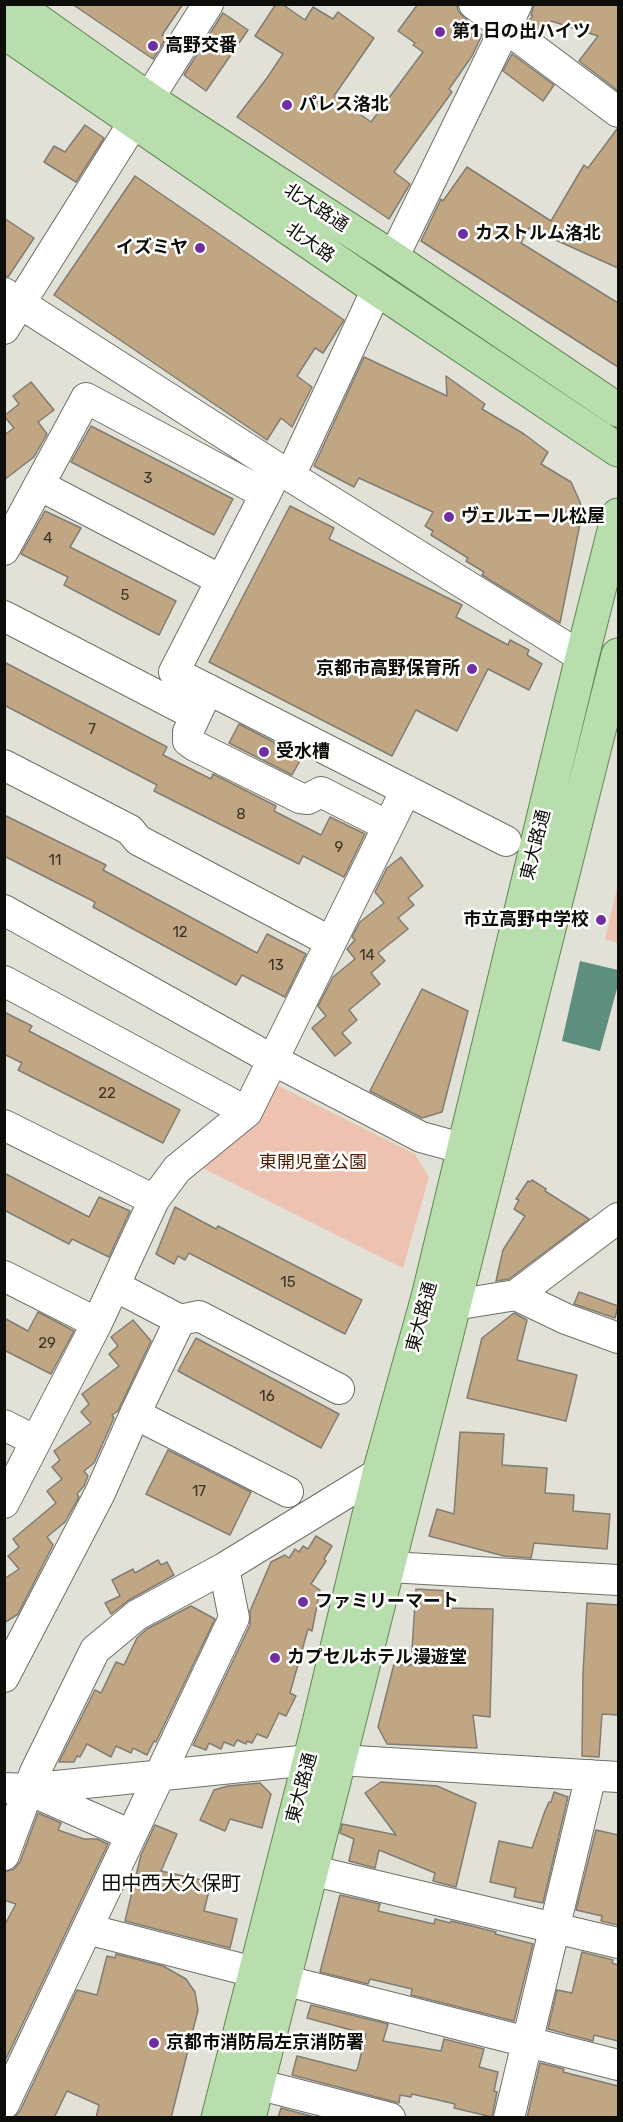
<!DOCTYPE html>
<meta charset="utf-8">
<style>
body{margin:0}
#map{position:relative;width:623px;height:2122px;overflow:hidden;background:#e1e1d7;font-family:Rubik,sans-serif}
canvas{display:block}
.frame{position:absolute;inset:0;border:6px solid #0d0d0a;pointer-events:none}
</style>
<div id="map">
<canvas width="623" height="2122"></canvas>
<div class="frame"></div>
</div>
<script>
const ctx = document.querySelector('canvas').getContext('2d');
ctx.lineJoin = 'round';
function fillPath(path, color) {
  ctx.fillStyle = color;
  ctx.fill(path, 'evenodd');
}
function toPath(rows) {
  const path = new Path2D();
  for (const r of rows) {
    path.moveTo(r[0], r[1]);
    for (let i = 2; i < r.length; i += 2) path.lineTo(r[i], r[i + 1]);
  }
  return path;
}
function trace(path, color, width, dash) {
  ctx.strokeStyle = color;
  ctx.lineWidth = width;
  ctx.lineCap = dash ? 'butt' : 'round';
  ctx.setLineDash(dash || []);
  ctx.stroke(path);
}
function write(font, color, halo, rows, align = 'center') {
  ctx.font = font + ' Rubik,"Noto Sans JP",sans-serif';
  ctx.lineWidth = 5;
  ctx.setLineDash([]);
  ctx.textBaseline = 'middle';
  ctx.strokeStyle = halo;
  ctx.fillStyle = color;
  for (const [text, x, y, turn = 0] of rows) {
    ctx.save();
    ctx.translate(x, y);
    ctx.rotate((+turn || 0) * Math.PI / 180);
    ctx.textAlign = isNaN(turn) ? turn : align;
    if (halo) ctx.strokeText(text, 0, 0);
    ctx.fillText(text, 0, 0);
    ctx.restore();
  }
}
const green = toPath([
 [618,884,618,943,605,939],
 [277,1085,415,1154,429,1177,403,1268,203,1168,249,1126]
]);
const water = toPath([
 [580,961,618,970,618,985,600,1051,562,1041]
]);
const building = toPath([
 [72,4,183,4,162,35,167,37,153,59,72,4],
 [276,4,282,4,305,20,313,7,333,19,338,12,374,38,334,96,371,122,423,52,413,45,415,43,398,31,418,4,457,4,458,11,467,20,465,23,482,35,472,56,449,89,452,92,394,172,410,184,389,219,237,117,267,78,283,54,255,36,276,4],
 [534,4,618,4,618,91,579,61,598,36,551,21,541,33,527,22,533,16,531,15,534,4],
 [223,13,248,30,206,91,184,75,223,13],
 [512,54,554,85,543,101,503,71,512,54],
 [85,125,104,138,76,182,44,162,54,146,65,152,85,125],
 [617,129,618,129,618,268,529,228,521,243,618,303,618,367,421,241,441,199,443,201,467,167,551,221,584,165,588,168,617,129],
 [135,176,344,320,323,353,315,348,297,376,312,387,292,427,281,418,267,440,54,295,135,176],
 [4,218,34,238,8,277,4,276,4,218],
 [364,357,447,396,446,376,485,404,482,409,524,434,548,452,541,464,571,482,580,502,582,514,560,623,482,575,484,572,466,561,468,558,431,535,433,531,425,526,433,512,359,478,354,487,314,466,364,357],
 [31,382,54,410,38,422,47,434,34,457,4,480,4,435,14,428,4,416,19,404,13,396,31,382],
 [91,426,233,499,214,535,71,462,91,426],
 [290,506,334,528,329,539,462,605,456,617,508,645,510,640,529,650,527,655,542,664,529,690,488,669,457,731,416,710,392,756,209,662,290,506],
 [45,511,81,528,70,547,176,601,159,635,64,585,68,577,21,554,45,511],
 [4,662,167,747,163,755,211,779,213,774,276,806,274,811,321,835,330,817,365,834,344,877,303,856,299,864,154,791,157,785,4,705,4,662],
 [239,724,302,757,292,775,229,743,239,724],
 [4,815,106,865,103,870,257,953,267,934,306,954,285,997,242,975,236,985,93,907,95,902,4,856,4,815],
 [401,857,423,886,408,898,414,905,398,918,408,929,378,953,385,961,371,973,380,984,349,1010,357,1020,342,1033,351,1043,335,1056,312,1028,326,1016,318,1006,333,977,355,959,347,949,355,940,352,937,360,922,384,903,375,892,387,868,401,857],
 [422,989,468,1011,442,1112,422,1118,370,1091,422,989],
 [4,1012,32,1026,29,1031,180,1110,163,1143,18,1070,22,1063,4,1054,4,1012],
 [4,1173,89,1217,99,1197,130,1211,109,1257,72,1239,69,1244,4,1210,4,1173],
 [532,1180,546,1189,545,1191,589,1219,509,1279,496,1281,503,1250,525,1216,514,1209,519,1200,516,1199,528,1181,530,1182,532,1180],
 [175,1207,216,1229,218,1226,362,1300,345,1334,189,1253,185,1260,178,1256,174,1264,156,1254,175,1207],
 [579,1292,618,1306,615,1318,574,1304,579,1292],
 [38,1312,74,1331,51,1374,4,1350,4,1318,28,1331,38,1312],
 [514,1313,527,1320,517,1360,577,1375,566,1421,467,1398,482,1338,514,1313],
 [133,1320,151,1341,118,1411,112,1415,114,1418,94,1463,84,1471,88,1476,84,1486,77,1494,79,1497,65,1522,47,1537,53,1545,18,1614,4,1623,4,1579,19,1569,8,1556,19,1547,13,1539,56,1503,47,1491,62,1479,52,1467,60,1460,54,1451,91,1423,81,1412,89,1404,82,1394,119,1366,109,1354,118,1346,111,1337,133,1320],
 [196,1338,339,1414,321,1448,178,1371,196,1338],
 [460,1432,504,1434,502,1465,547,1468,545,1493,574,1495,573,1511,610,1514,607,1549,534,1543,531,1558,504,1556,429,1536,437,1509,454,1514,460,1432],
 [168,1450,251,1492,230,1535,146,1494,168,1450],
 [316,1536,332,1546,324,1559,326,1561,311,1584,320,1590,312,1631,308,1629,290,1693,296,1696,286,1716,279,1713,267,1738,257,1734,252,1743,247,1741,246,1744,237,1740,234,1746,224,1742,221,1749,209,1743,206,1750,193,1745,250,1625,250,1611,271,1562,285,1555,289,1558,295,1549,299,1552,303,1546,308,1549,316,1536],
 [158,1560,161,1565,167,1562,174,1575,129,1600,111,1614,105,1603,120,1596,112,1580,133,1569,135,1573,158,1560],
 [416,1589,450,1591,449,1608,493,1609,490,1717,473,1715,477,1748,387,1744,378,1727,394,1664,411,1665,416,1589],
 [587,1603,618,1605,618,1715,602,1714,599,1757,582,1756,583,1673,587,1603],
 [191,1606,215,1619,156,1742,154,1741,147,1755,133,1748,131,1753,116,1746,111,1757,87,1744,80,1757,77,1756,74,1762,59,1762,95,1690,101,1693,116,1662,124,1665,137,1638,147,1629,191,1606],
 [381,1782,437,1786,476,1803,456,1887,433,1881,435,1873,379,1850,375,1868,349,1861,354,1839,340,1833,342,1824,396,1835,365,1793,381,1782],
 [260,1783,271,1794,262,1828,230,1819,225,1831,200,1820,214,1790,228,1786,260,1783],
 [554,1792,568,1797,543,1903,514,1897,516,1888,490,1882,499,1841,532,1848,545,1811,549,1802,551,1802,554,1792],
 [38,1813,61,1823,58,1830,84,1839,97,1839,108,1844,4,2063,4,1926,16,1904,4,1900,4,1872,14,1869,20,1862,38,1813],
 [155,1825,177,1834,161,1871,211,1882,204,1911,237,1919,230,1948,125,1921,141,1855,155,1825],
 [596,1830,618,1835,618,1925,601,1921,602,1916,576,1910,596,1830],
 [340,1895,380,1904,378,1911,434,1924,435,1919,450,1923,451,1921,496,1932,495,1934,533,1944,514,2021,411,1995,412,1989,370,1979,368,1984,320,1972,340,1895],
 [582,1952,613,1960,612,1963,618,1965,618,2041,594,2035,593,2041,548,2029,557,1990,572,1993,582,1952],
 [116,1954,163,1966,186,1979,195,1992,198,2010,171,2118,96,2118,99,2105,67,2091,54,2118,14,2118,20,2111,77,1990,97,1995,107,1956,115,1958,116,1954],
 [311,2005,388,2024,383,2041,441,2051,444,2039,484,2049,479,2067,498,2072,494,2091,497,2092,492,2117,454,2108,455,2104,412,2094,411,2097,400,2095,399,2103,292,2075,297,2056,356,2071,358,2067,366,2034,307,2018,311,2005],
 [540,2063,564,2069,563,2072,618,2086,618,2118,527,2118,540,2063],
 [281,2108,318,2118,278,2118,281,2108]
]);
const minor = toPath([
 [474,4,618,112],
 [393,258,517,4],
 [4,293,290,476,582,657],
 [4,329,208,4],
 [290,476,377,289],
 [39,485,221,580],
 [270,485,174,672,506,841],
 [4,550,86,398,265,494],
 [4,616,195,715],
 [208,689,188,732,188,741,195,746,300,798,308,799,321,792,388,826],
 [4,765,130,830,138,840,331,942],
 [4,910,273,1060,421,1137,487,1155],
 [4,981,247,1112],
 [4,1125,154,1200],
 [4,1276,97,1323],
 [115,1286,180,1320,199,1316,339,1389],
 [516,1295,566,1319,618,1338],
 [433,1299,454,1305,516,1295,618,1218],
 [135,1414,288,1492],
 [4,1425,36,1441],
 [4,1503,97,1323,154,1200,177,1169,247,1112,406,790],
 [389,1567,618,1580],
 [4,1677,100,1493,135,1414,180,1320],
 [4,1788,27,1789,310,1760,339,1760,618,1777],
 [29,1790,131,1835],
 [4,1855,35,1772,95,1650,137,1615,224,1568],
 [310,1870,618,1943],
 [87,1929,254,1972],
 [283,1980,618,2065],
 [233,2078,390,2118],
 [4,2104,234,1618,224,1568,379,1473],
 [509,2118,591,1775]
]);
const major = toPath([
 [14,4,150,100,393,258,618,410],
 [4,32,377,289,618,450],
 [218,2118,317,1731,379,1473,428,1297,582,657,618,515],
 [249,2118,618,655]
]);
const markers = [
 [440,32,6,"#712ea3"],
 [153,46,6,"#712ea3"],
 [287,105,6,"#712ea3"],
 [463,234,6,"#712ea3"],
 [200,248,6,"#712ea3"],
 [449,517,6,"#712ea3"],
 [472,669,6,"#712ea3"],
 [264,752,6,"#712ea3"],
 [601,920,6,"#712ea3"],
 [303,1602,6,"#712ea3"],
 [275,1658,6,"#712ea3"],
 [154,2043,6,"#712ea3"]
];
const numberNames = [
 ["3",148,479],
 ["4",48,539],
 ["5",125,596],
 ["7",92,730],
 ["8",241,815],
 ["9",339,848],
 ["11",55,861],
 ["12",180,933],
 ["14",367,956],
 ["13",276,966],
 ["22",107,1094],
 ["15",288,1283],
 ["29",47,1344],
 ["16",267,1397],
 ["17",199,1492]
];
const poiNames = [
 ["第1 日の出ハイツ",452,32],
 ["高野交番",165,46],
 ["パレス洛北",299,105],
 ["カストルム洛北",475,234],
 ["イズミヤ",188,248,"right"],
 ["ヴェルエール松屋",461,517],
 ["京都市高野保育所",460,669,"right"],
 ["受水槽",276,752],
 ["市立高野中学校",589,920,"right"],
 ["ファミリーマート",315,1602],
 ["カプセルホテル漫遊堂",287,1658],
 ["京都市消防局左京消防署",166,2043]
];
const streetNames = [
 ["北大路通",316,208,33],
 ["北大路",310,243,35],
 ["東大路通",536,845,-76],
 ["東大路通",422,1317,-75],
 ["東大路通",302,1788,-75]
];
const parkNames = [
 ["東開児童公園",313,1163]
];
const neighbourhoodNames = [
 ["田中西大久保町",171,1884]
];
fillPath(green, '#edc2b1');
fillPath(water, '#5e8f7e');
fillPath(building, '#c1a683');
trace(building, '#817c74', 1.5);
trace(minor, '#707067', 32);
trace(major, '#5e8751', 35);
trace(minor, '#fff', 30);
trace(major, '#b8dead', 33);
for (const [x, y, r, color] of markers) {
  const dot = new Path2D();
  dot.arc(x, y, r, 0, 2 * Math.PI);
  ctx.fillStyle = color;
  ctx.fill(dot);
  trace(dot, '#fffffe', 2);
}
write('15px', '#3a3328', null, numberNames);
write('bold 18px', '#0d0d0a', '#fffffe', poiNames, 'left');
write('18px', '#0d0d0a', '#fffffe', streetNames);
write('18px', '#531d03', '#fffffe', parkNames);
write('20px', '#0d0d0a', '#fffffe', neighbourhoodNames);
</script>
